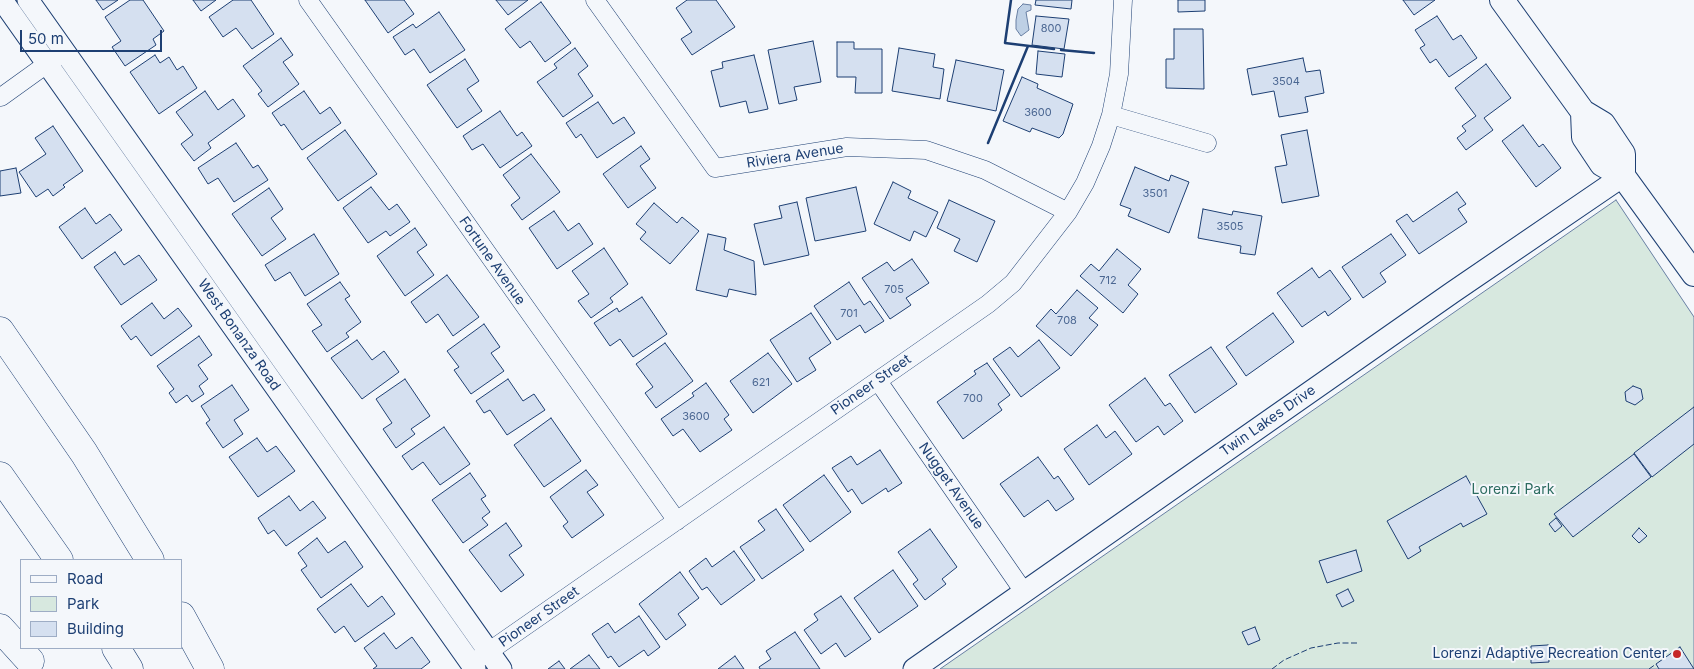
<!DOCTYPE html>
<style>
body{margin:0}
#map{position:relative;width:1694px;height:669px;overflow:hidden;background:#f4f7fb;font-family:Inter,sans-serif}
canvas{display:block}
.legend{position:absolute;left:20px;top:559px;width:162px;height:90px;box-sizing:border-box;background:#f4f7fb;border:1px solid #9eadc5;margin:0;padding:6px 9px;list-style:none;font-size:15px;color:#1d3f73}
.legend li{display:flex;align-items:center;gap:10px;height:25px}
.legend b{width:25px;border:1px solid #9eadc5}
.scale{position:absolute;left:20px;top:30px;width:142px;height:22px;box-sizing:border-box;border:2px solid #1d3f73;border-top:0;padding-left:6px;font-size:15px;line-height:18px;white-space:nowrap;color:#1d3f73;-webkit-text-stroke:4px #f4f7fb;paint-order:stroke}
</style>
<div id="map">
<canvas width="1694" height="669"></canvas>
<ul class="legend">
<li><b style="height:6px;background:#f4f7fb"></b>Road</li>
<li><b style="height:14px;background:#d7e8df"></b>Park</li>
<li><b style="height:14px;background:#d5e0f0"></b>Building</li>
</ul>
<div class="scale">50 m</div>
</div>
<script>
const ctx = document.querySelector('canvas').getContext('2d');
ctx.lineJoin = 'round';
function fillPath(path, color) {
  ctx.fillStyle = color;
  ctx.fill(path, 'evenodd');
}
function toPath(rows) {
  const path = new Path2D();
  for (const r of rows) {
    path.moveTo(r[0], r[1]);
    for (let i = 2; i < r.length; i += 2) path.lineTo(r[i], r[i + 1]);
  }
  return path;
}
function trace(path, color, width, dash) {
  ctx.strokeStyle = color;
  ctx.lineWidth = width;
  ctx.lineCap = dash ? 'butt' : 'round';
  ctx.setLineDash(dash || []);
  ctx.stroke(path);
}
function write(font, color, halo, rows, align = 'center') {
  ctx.font = font + ' Inter,sans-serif';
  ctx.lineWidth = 4;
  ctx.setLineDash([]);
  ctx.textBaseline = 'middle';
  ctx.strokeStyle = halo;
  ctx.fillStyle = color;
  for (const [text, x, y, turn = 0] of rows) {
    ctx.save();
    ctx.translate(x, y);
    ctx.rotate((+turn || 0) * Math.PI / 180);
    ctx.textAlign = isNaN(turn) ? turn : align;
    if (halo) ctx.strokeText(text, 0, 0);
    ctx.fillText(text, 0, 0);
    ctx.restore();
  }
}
const green = toPath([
 [1616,200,1694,317,1694,669,940,669,1616,200]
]);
const water = toPath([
 [1023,4,1031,5,1031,10,1026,12,1029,30,1021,36,1016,29,1016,20,1018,9,1023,4]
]);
const building = toPath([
 [96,0,118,0,103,10,96,0],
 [130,0,143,0,164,31,153,39,156,45,125,66,112,47,121,41,105,17,130,0],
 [193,0,216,0,201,11,193,0],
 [233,0,251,0,274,34,252,49,236,28,223,37,209,17,233,0],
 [365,0,404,0,414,14,388,33,365,0],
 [496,0,528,0,508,15,496,0],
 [687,0,716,0,735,27,692,55,681,39,692,32,676,8,687,0],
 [1036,0,1072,0,1071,9,1035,5,1036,0],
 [1178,0,1205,0,1205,11,1178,12,1178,0],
 [1403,0,1435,0,1414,15,1403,0],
 [541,2,571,43,545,62,530,41,520,48,505,29,541,2],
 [439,12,465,50,430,73,414,49,405,55,393,37,413,24,416,28,439,12],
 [1036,16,1069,19,1064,49,1032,45,1036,16],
 [1437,16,1453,40,1461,35,1477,58,1449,77,1436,59,1430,63,1420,48,1425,45,1415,30,1437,16],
 [1174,29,1203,29,1204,89,1166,88,1166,59,1174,59,1174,29],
 [281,38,293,55,283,62,299,84,268,107,258,94,262,91,243,66,281,38],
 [813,41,821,82,794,87,797,100,779,104,768,50,813,41],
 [837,42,854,42,854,49,882,49,882,93,855,93,856,77,837,77,837,42],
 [575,48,588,66,578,74,593,96,563,117,537,82,557,68,554,64,575,48],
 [899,48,935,54,933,67,944,69,940,99,892,91,899,48],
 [1038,51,1065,54,1062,77,1036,74,1038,51],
 [155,55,160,63,169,57,177,70,183,66,197,88,159,114,130,72,155,55],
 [754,55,768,109,749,113,746,101,720,107,711,71,723,68,722,62,754,55],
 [1303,58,1306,72,1320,70,1324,93,1305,97,1308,112,1279,117,1274,91,1252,95,1247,69,1303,58],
 [465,59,479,81,467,89,482,111,457,128,427,85,465,59],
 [956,60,1004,70,996,111,947,101,956,60],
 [1486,64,1511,98,1484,118,1493,130,1466,150,1457,138,1466,131,1462,126,1476,116,1455,88,1486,64],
 [1022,77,1038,84,1037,88,1073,104,1063,134,1059,138,1032,128,1030,132,1003,121,1022,77],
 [205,91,218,110,233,99,245,116,208,143,211,148,194,161,181,144,193,135,176,112,205,91],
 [304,91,320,114,330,107,341,123,302,150,284,124,281,126,272,113,304,91],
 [598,102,613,124,624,117,635,133,597,158,581,134,576,138,566,123,598,102],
 [500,111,517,136,522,132,532,146,500,168,483,144,472,150,463,136,500,111],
 [1523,125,1539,147,1543,144,1561,168,1536,187,1502,141,1523,125],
 [53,126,83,171,63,185,65,187,53,196,48,189,36,197,19,172,46,154,35,138,53,126],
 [345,130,377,174,338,201,307,158,345,130],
 [1307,130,1319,196,1282,203,1275,167,1287,165,1281,135,1307,130],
 [236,143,253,168,258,165,268,180,234,202,218,178,208,184,198,168,236,143],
 [641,146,650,159,640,166,656,188,628,208,603,174,641,146],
 [531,154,560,192,522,220,511,205,520,198,503,175,531,154],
 [1135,167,1169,181,1171,175,1189,182,1169,233,1128,216,1131,209,1120,205,1135,167],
 [16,168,21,193,0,196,0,171,16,168],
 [893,182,911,191,908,198,938,212,926,237,914,231,910,241,874,224,893,182],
 [371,187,389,210,397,204,410,222,390,236,386,231,368,243,343,208,371,187],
 [856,187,866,231,815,241,806,198,856,187],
 [269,188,283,209,271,218,286,239,262,256,232,214,269,188],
 [1457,192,1466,204,1458,209,1467,222,1419,254,1396,221,1407,214,1413,222,1457,192],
 [949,200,995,221,977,262,954,251,960,239,937,228,949,200],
 [797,202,809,255,764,265,754,224,782,218,779,206,797,202],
 [654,203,677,223,682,217,699,231,670,264,640,239,646,232,636,224,654,203],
 [85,208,96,224,110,214,122,230,82,259,59,227,85,208],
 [1203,209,1232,215,1233,211,1262,216,1255,255,1240,253,1241,246,1198,238,1203,209],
 [554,211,568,231,579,223,593,244,557,269,529,228,554,211],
 [415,228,427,245,417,252,434,275,405,296,377,256,415,228],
 [314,234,339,274,305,296,290,272,275,281,265,265,314,234],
 [708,234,726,238,724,250,754,261,756,295,729,289,727,297,696,290,708,234],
 [1391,234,1406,255,1380,273,1386,282,1363,298,1342,267,1391,234],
 [604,248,628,284,610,298,613,302,591,318,578,301,589,294,572,271,604,248],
 [1117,249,1141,269,1128,285,1138,294,1123,313,1080,276,1091,264,1099,271,1117,249],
 [115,252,124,265,139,255,157,280,121,305,94,267,115,252],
 [912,259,929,283,906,298,911,305,890,319,862,278,887,262,894,271,912,259],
 [1312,268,1319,278,1330,270,1351,299,1328,316,1325,311,1302,327,1277,293,1312,268],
 [447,275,479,317,453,336,438,314,426,323,411,302,447,275],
 [340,282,350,296,345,299,361,322,346,333,349,337,327,352,312,331,322,325,307,304,340,282],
 [849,282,864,305,870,301,884,321,865,333,860,325,837,340,814,306,849,282],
 [1077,290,1098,308,1089,318,1098,325,1071,356,1036,326,1051,309,1056,314,1077,290],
 [642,297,667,334,633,357,620,339,610,346,594,323,617,308,619,312,642,297],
 [152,303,164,319,178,308,192,326,151,356,136,336,131,340,121,326,152,303],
 [811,313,831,343,809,358,816,370,797,382,770,340,811,313],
 [1273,313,1294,342,1246,376,1226,347,1273,313],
 [484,324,500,347,491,353,504,371,471,394,454,370,459,367,447,351,484,324],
 [199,336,212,355,198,365,208,379,199,386,204,394,192,402,187,395,176,403,169,393,174,389,157,366,199,336],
 [357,340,372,360,384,351,399,372,362,399,331,358,357,340],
 [1039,340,1060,368,1021,397,993,359,1010,347,1018,357,1039,340],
 [665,343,693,381,656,408,645,393,653,387,636,364,665,343],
 [1211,347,1237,384,1195,413,1169,375,1211,347],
 [768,353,792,384,753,413,730,381,768,353],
 [987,363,1010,395,998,404,1002,410,963,439,937,402,976,374,974,371,987,363],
 [1145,378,1165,406,1170,403,1183,421,1164,435,1158,426,1136,442,1109,405,1145,378],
 [405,379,430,416,411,429,415,434,396,448,383,429,392,423,376,399,405,379],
 [508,379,523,401,534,394,545,410,507,435,490,410,484,413,476,401,508,379],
 [706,383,729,415,724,419,732,430,700,452,683,429,673,436,661,419,694,396,692,393,706,383],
 [232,385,249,410,234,420,243,434,223,448,206,423,210,420,201,406,232,385],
 [1633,386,1641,389,1643,399,1635,405,1626,401,1625,392,1633,386],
 [1694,407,1694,444,1652,477,1634,453,1694,407],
 [551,418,581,461,544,487,514,445,551,418],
 [1097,425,1106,438,1115,431,1132,454,1089,485,1064,449,1097,425],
 [444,427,470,464,440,485,423,462,412,470,402,456,444,427],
 [257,438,267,452,276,446,295,471,258,497,229,457,257,438],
 [880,450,902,483,888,492,886,488,862,504,852,489,848,492,832,468,851,456,857,465,880,450],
 [1634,454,1651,477,1573,537,1554,514,1634,454],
 [1038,457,1054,479,1058,476,1074,499,1056,511,1048,500,1024,517,1000,484,1038,457],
 [586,470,598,485,587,492,604,515,572,538,563,526,568,522,550,497,586,470],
 [470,473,486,496,481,499,490,512,482,518,488,525,463,543,432,500,470,473],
 [824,475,851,512,810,542,783,505,824,475],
 [1466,476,1487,514,1463,527,1461,523,1419,547,1421,551,1408,559,1387,521,1466,476],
 [289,496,300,511,313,501,326,518,286,546,274,530,268,534,258,518,289,496],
 [776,509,804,550,762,579,740,547,765,530,758,521,776,509],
 [1556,518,1562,526,1555,532,1549,524,1556,518],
 [506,523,522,546,509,555,524,575,501,592,469,550,506,523],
 [1639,528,1647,536,1639,543,1632,536,1639,528],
 [930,529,957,567,942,579,946,584,925,600,913,584,918,580,898,552,930,529],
 [317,538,328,553,345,541,363,567,321,598,301,570,307,566,298,553,317,538],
 [1356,550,1362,571,1327,583,1319,561,1356,550],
 [734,551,755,580,721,605,707,587,702,590,689,571,706,558,712,567,734,551],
 [893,570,918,606,879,633,854,598,893,570],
 [680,572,699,598,678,614,686,625,666,640,639,604,680,572],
 [351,584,368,607,382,596,395,614,355,642,344,626,335,633,317,609,351,584],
 [1348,589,1354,601,1342,607,1336,595,1348,589],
 [841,596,871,639,845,657,836,643,821,654,804,630,818,620,814,614,841,596],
 [639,616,660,647,648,656,644,650,619,667,611,656,608,658,592,634,608,623,615,633,639,616],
 [1255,627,1260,640,1248,645,1242,632,1255,627],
 [795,632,820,669,760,669,759,667,771,659,766,651,795,632],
 [384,633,396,649,412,637,430,662,421,669,373,669,377,666,364,648,384,633],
 [1548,645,1549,662,1531,663,1531,646,1548,645],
 [1680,647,1694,669,1659,669,1656,664,1680,647],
 [589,655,600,669,570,669,589,655],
 [735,656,744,669,718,669,735,656],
 [559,661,565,669,548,669,559,661]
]);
const minor = toPath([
 [308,0,677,521],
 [595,0,715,168,847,147,926,150,985,170,1068,212],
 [1,97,58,56],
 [1111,115,1207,143],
 [878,381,1024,592],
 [478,659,988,304,1013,283,1068,212,1085,183,1101,146,1111,115,1119,74,1123,0]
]);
const tertiary = toPath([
 [2,0,475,669],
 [28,0,501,669],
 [914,669,1453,292,1623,176]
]);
const secondary = toPath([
 [1502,0,1583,112,1603,124,1623,154,1623,176],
 [1583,112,1584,137,1602,164,1623,176,1694,274]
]);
const motorway = toPath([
 [0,331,84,453,150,560],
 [0,476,59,560],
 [181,616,210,669],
 [0,628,30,661],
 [116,648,129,669]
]);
const fence = toPath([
 [1272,669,1284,660,1311,648,1338,643,1359,643],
 [1649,669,1656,664]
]);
const wall = toPath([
 [1011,0,1005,43,1054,49],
 [1061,50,1094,53],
 [988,143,1028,46]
]);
const markers = [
 [1677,654,5,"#c62828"]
];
const numberNames = [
 ["800",1051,29],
 ["3504",1286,82],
 ["3600",1038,113],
 ["3501",1155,194],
 ["3505",1230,227],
 ["712",1108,281],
 ["705",894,290],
 ["701",849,314],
 ["708",1067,321],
 ["621",761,383],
 ["700",973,399],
 ["3600",696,417]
];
const streetNames = [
 ["Riviera Avenue",795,156,-9],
 ["Fortune Avenue",492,261,55],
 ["West Bonanza Road",239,335,55],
 ["Pioneer Street",871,385,-35],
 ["Twin Lakes Drive",1268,421,-35],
 ["Nugget Avenue",951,486,55],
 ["Pioneer Street",539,617,-35]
];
const parkNames = [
 ["Lorenzi Park",1513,490]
];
const poiNames = [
 ["Lorenzi Adaptive Recreation Center",1667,654]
];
fillPath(green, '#d7e8df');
trace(green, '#687fa3', 1);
fillPath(water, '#bed0e5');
trace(water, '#687fa3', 1);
fillPath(building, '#d5e0f0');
trace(building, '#1d3f73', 1);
trace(minor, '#1d3f73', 19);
trace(tertiary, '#1d3f73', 23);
trace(secondary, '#1d3f73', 26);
trace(motorway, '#1d3f73', 29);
trace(minor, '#f4f7fb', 18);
trace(tertiary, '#f4f7fb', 21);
trace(secondary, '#f4f7fb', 24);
trace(motorway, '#f4f7fb', 28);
trace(fence, '#1d3f73', 1, [6, 2.5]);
trace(wall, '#1d3f73', 2.5);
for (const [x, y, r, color] of markers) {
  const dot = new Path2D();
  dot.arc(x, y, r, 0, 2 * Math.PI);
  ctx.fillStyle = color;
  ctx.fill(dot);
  trace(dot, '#f4f7fb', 2);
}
write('11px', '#4b6792', null, numberNames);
write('14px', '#1d3f73', '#f4f7fb', streetNames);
write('14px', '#2c6c60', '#f4f7fb', parkNames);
write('14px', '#1d3f73', '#f4f7fb', poiNames, 'right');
</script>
